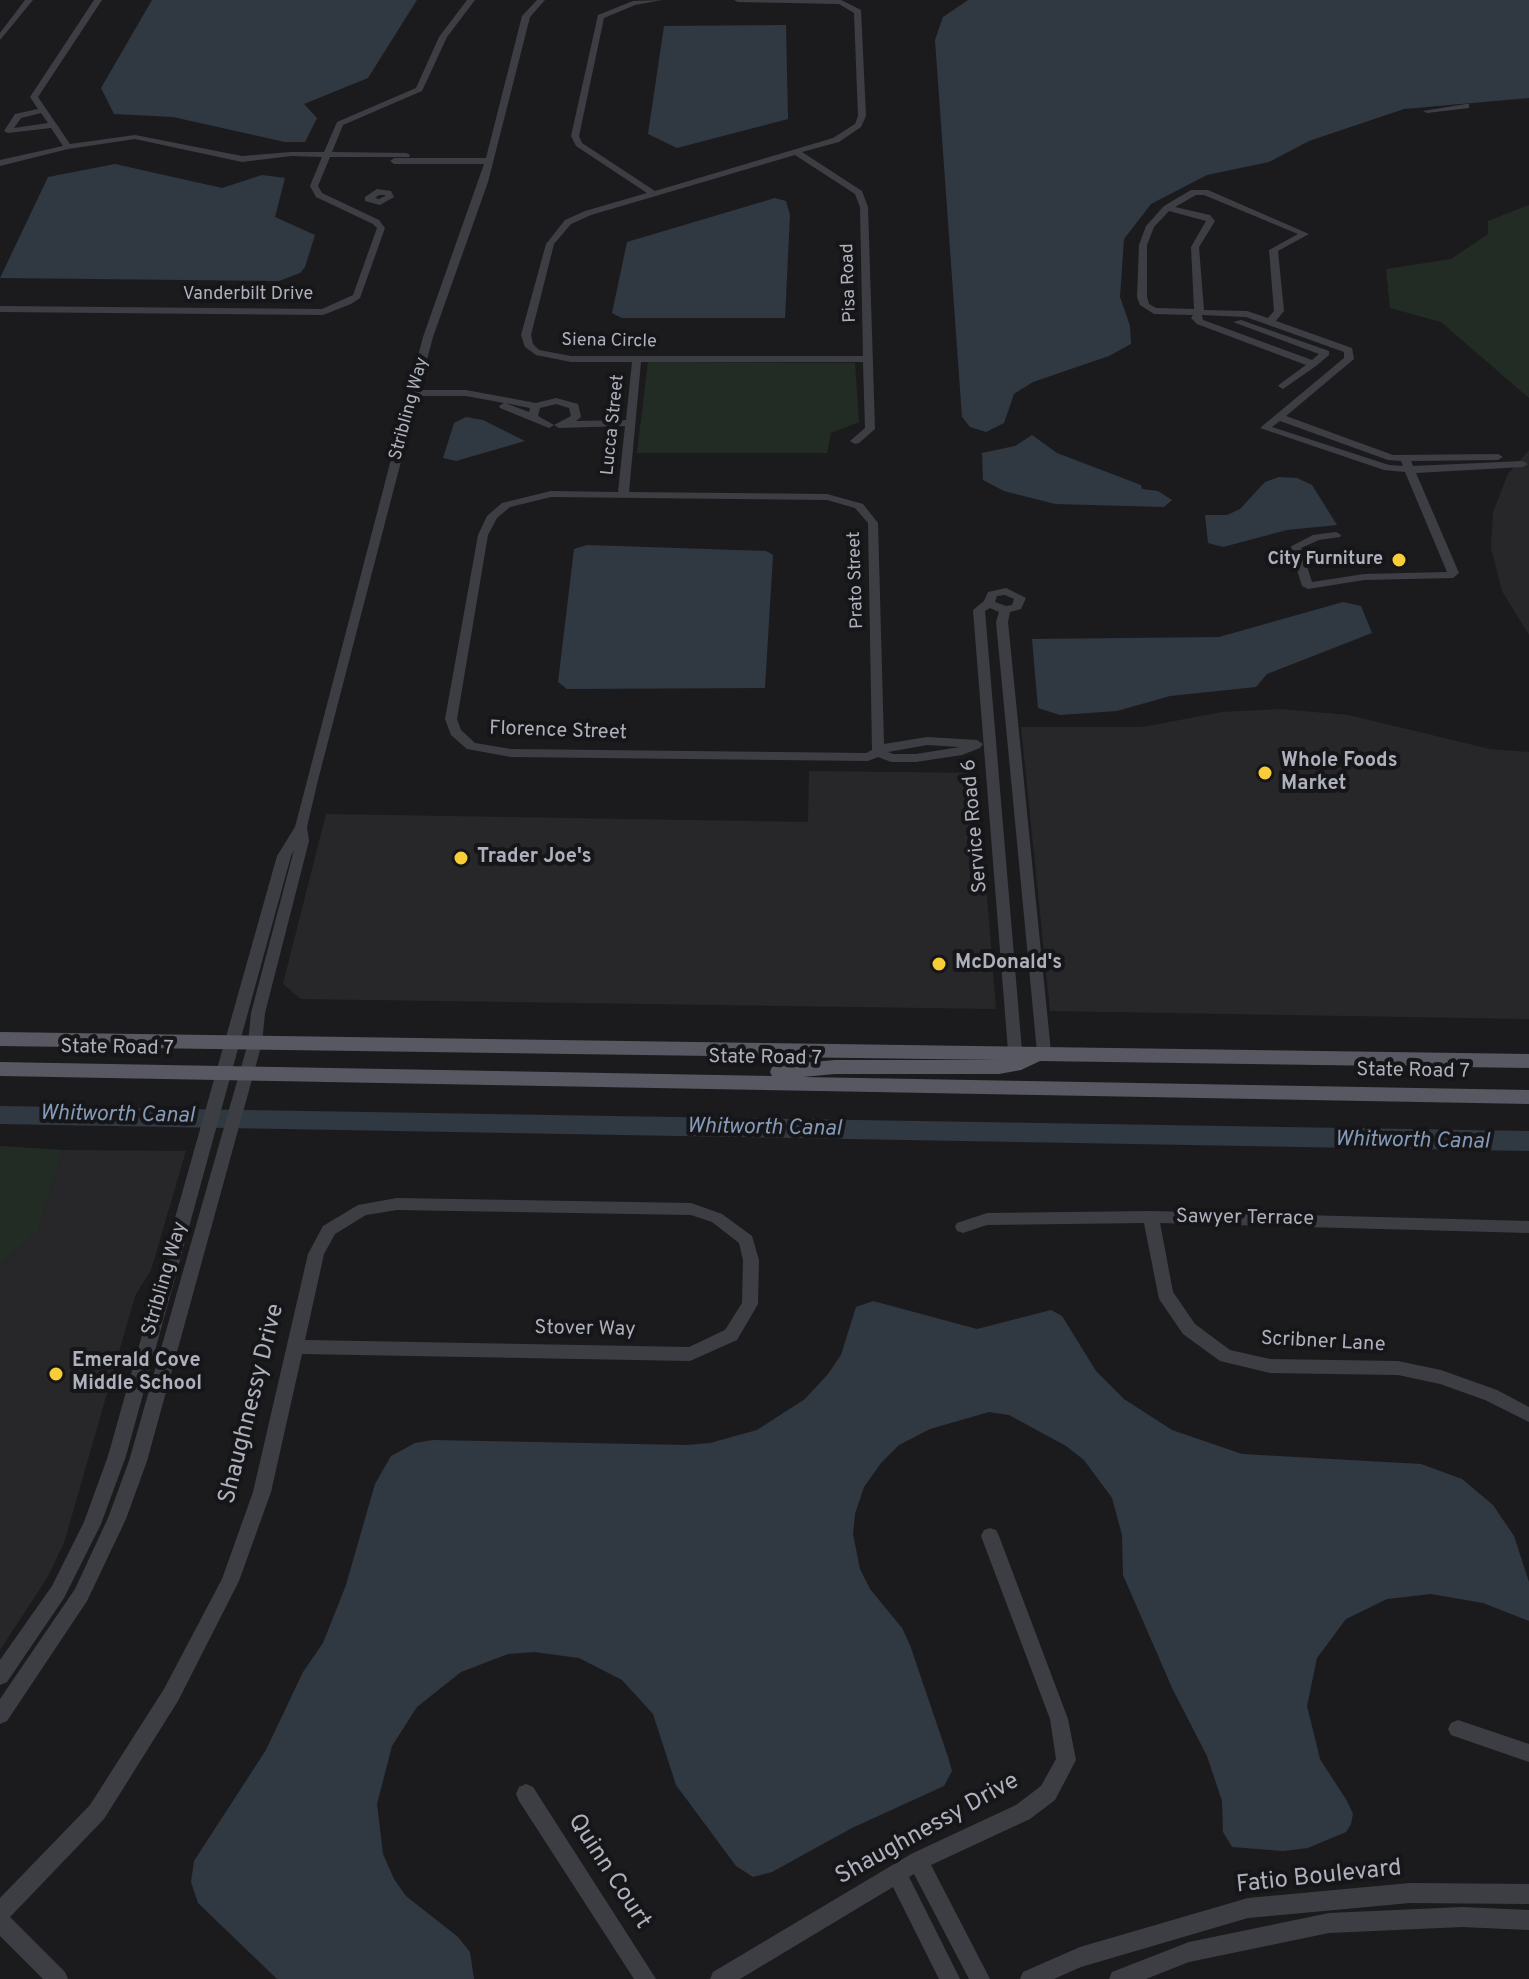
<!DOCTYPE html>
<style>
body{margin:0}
canvas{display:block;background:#1b1b1d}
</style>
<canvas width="1529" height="1979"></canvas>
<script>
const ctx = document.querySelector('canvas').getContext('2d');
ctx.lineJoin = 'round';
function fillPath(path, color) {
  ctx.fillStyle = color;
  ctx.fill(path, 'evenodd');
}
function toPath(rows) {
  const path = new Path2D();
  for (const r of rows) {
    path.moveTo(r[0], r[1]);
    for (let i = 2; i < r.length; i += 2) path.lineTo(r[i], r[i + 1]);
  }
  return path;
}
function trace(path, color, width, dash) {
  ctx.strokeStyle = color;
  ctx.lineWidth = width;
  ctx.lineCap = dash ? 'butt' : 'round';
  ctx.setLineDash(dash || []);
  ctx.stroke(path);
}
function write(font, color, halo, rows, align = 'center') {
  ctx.font = font + ' Overpass,sans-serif';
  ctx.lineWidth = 8;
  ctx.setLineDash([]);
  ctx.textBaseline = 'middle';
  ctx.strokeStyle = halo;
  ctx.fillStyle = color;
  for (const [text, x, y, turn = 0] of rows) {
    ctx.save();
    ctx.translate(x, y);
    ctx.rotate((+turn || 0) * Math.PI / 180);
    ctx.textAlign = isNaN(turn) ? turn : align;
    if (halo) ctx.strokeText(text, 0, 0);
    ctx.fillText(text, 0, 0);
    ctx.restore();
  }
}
const built = toPath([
 [1529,450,1529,635,1502,591,1491,548,1493,512,1508,474],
 [1280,709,1348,715,1490,749,1529,752,1529,1019,1050,1011,1021,727,1143,727,1222,712],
 [809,771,977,773,996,1009,301,999,283,984,326,814,808,822],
 [63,1150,186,1151,151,1270,135,1296,64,1543,47,1578,0,1650,0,1265,38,1231]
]);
const green = toPath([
 [1529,205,1529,398,1441,322,1390,308,1386,269,1451,259,1488,234,1488,221],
 [648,362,855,363,859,422,831,433,827,453,637,453],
 [0,1146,63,1150,38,1231,0,1265]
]);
const water = toPath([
 [152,0,417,0,368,78,304,104,317,118,305,142,285,142,173,117,114,114,101,88],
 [968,0,1529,0,1529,98,1404,109,1309,141,1269,162,1207,175,1151,204,1124,239,1120,297,1130,326,1131,344,1109,356,1033,382,1014,394,1004,423,986,432,970,427,962,417,935,40,943,17],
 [786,25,788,119,677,148,648,134,664,26],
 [115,164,222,188,262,175,285,178,275,217,315,235,305,267,300,273,279,281,0,278,48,177],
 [775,198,786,201,790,215,785,318,622,318,612,313,627,242],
 [466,417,483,420,525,441,456,461,443,458,454,423],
 [1032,435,1057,453,1141,485,1142,489,1158,491,1172,500,1164,507,1055,504,1004,491,983,480,982,453,1015,446],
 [1279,477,1297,478,1312,485,1337,525,1287,530,1223,547,1208,543,1205,515,1227,515,1240,509,1265,482],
 [587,545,766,551,773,555,765,688,567,689,558,682,574,549],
 [1343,602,1361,606,1372,633,1267,674,1256,687,1170,696,1117,711,1060,715,1038,708,1032,639,1219,637],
 [0,1106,1529,1131,1529,1151,0,1124],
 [873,1301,977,1329,1051,1310,1062,1316,1096,1371,1124,1399,1172,1430,1242,1454,1421,1464,1462,1479,1493,1505,1514,1536,1529,1582,1529,1621,1483,1603,1431,1594,1387,1599,1346,1619,1317,1658,1307,1706,1320,1759,1347,1801,1353,1814,1351,1824,1346,1832,1308,1848,1283,1851,1232,1847,1223,1832,1222,1801,1207,1756,1173,1690,1123,1575,1122,1535,1112,1498,1084,1460,1066,1446,1009,1415,989,1412,930,1429,899,1445,881,1463,864,1487,855,1514,853,1534,860,1569,870,1589,902,1628,910,1645,948,1757,952,1771,944,1786,852,1828,772,1872,753,1877,736,1866,676,1785,653,1714,622,1680,579,1658,534,1652,508,1654,461,1672,417,1707,392,1746,377,1804,383,1854,394,1879,406,1896,458,1937,470,1952,474,1979,277,1979,198,1903,191,1882,194,1861,266,1750,303,1672,323,1643,346,1585,375,1484,391,1456,415,1443,433,1440,686,1445,710,1443,757,1430,805,1399,828,1374,841,1355,856,1307]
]);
const minor = toPath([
 [25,0,33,0,0,40,0,33,25,0],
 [94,0,102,0,38,97,70,144,135,135,242,156,291,152,324,152,337,122,416,88,439,37,467,0,475,0,447,37,422,91,343,125,332,152,406,153,410,155,409,157,330,157,318,186,322,193,379,220,385,228,360,298,351,304,323,315,0,312,0,306,322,309,353,295,377,228,373,224,316,197,310,186,322,157,291,156,242,162,135,139,68,149,0,166,0,160,63,146,51,128,8,133,4,131,15,114,38,109,30,97,94,0],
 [41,113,48,123,14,128,21,118,41,113],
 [537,0,545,0,530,17,488,182,433,337,419,390,466,390,536,403,556,398,578,404,581,417,576,421,626,420,632,362,571,362,536,355,525,347,521,335,546,244,565,220,585,211,647,193,576,146,571,136,598,15,633,1,662,0,635,5,604,18,579,136,582,143,655,191,833,138,855,124,858,116,854,13,839,4,738,2,734,0,841,0,861,10,866,116,861,127,839,142,802,152,862,191,868,207,875,429,859,443,855,444,850,441,865,428,863,362,641,362,629,492,827,494,863,504,878,523,884,744,927,737,977,740,983,744,980,748,962,755,916,762,891,762,878,757,868,761,511,757,467,749,451,735,445,719,478,535,487,516,502,503,551,491,618,492,625,426,559,428,554,425,549,428,500,408,499,406,504,403,466,396,418,396,318,780,307,827,309,841,265,1013,262,1043,147,1461,126,1519,87,1601,7,1721,0,1724,0,1699,75,1589,108,1518,129,1461,248,1043,251,1013,294,850,291,856,126,1456,101,1524,64,1598,7,1682,0,1685,0,1660,52,1586,84,1522,108,1456,277,856,295,827,423,337,484,164,394,164,390,161,394,158,486,158,522,16,537,0],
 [795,155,855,194,860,207,863,356,571,356,539,350,533,344,531,335,554,244,571,224,591,215,795,155],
 [505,403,530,408,529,412,505,403],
 [556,404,569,408,571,416,554,425,538,416,540,408,556,404],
 [551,497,827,500,855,508,868,523,872,750,866,753,511,749,475,743,461,730,457,719,488,535,497,518,510,507,551,497],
 [927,745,960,747,916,754,893,754,888,752,927,745],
 [1466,104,1469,104,1469,108,1427,113,1423,111,1466,104],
 [377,189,391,191,394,197,380,205,365,201,365,197,377,189],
 [379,195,385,195,385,196,379,199,375,198,379,195],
 [1191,190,1208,190,1309,234,1278,251,1284,311,1276,321,1352,348,1354,359,1286,416,1393,455,1498,454,1503,457,1498,460,1411,461,1413,466,1523,461,1528,464,1523,467,1416,473,1459,573,1453,578,1364,580,1308,589,1302,586,1290,547,1313,535,1336,532,1341,535,1340,537,1319,540,1301,548,1312,582,1364,574,1447,572,1405,472,1384,470,1260,428,1344,358,1344,352,1246,317,1202,315,1203,320,1312,360,1319,354,1233,322,1241,320,1329,351,1329,355,1316,366,1283,389,1278,386,1280,384,1306,365,1197,324,1191,318,1193,315,1154,314,1140,305,1137,297,1139,245,1146,226,1164,206,1191,190],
 [1196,195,1204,195,1298,234,1269,250,1274,311,1268,318,1247,311,1204,310,1199,247,1215,221,1210,215,1175,207,1196,195],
 [1169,211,1206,221,1191,247,1194,309,1156,308,1149,304,1147,297,1147,245,1154,227,1169,211],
 [1280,421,1388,460,1401,461,1403,466,1389,465,1272,427,1280,421],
 [1006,588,1026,598,1021,609,1010,612,1008,622,1051,1052,1049,1056,1044,1057,1039,1056,1037,1052,996,622,999,612,990,608,985,611,1022,1051,1020,1055,1015,1056,1010,1055,1008,1051,973,610,984,601,988,592,1006,588],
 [1005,595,1014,599,1012,605,1006,606,995,602,997,596,1005,595],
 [397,1198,691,1203,722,1214,752,1236,759,1260,758,1304,737,1340,690,1361,302,1354,271,1492,239,1581,178,1701,104,1819,10,1917,65,1972,68,1979,43,1979,0,1936,0,1898,90,1805,164,1689,222,1579,253,1492,308,1254,323,1226,358,1205,397,1198],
 [397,1210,691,1215,712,1222,739,1243,743,1260,742,1303,725,1330,689,1347,305,1340,324,1254,335,1234,366,1215,397,1210],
 [1151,1211,1529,1221,1529,1233,1160,1223,1173,1292,1195,1324,1230,1350,1270,1359,1398,1361,1441,1370,1497,1390,1529,1407,1529,1422,1485,1400,1440,1384,1398,1375,1270,1373,1220,1361,1183,1334,1159,1299,1144,1223,987,1225,963,1233,957,1231,955,1227,957,1223,987,1213,1151,1211],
 [990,1528,996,1530,999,1536,1068,1719,1076,1760,1055,1800,1030,1819,931,1865,990,1979,969,1979,914,1874,909,1877,960,1979,939,1979,893,1887,740,1979,710,1979,713,1972,911,1854,1016,1805,1041,1786,1056,1759,1050,1719,981,1536,984,1530,990,1528],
 [1458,1720,1529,1744,1529,1762,1451,1735,1448,1729,1451,1723,1458,1720],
 [526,1784,533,1787,656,1979,634,1979,519,1801,516,1794,519,1787,526,1784],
 [1410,1883,1529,1884,1529,1904,1410,1903,1248,1918,1081,1967,1054,1979,1020,1979,1023,1972,1080,1947,1248,1898,1410,1883],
 [1462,1907,1529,1910,1529,1930,1462,1927,1329,1933,1189,1962,1146,1979,1109,1979,1112,1972,1189,1942,1329,1913,1462,1907]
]);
const major = toPath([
 [0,1032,1529,1054,1529,1068,1040,1061,1021,1070,999,1074,835,1074,803,1077,1529,1090,1529,1104,0,1076,0,1062,772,1076,770,1072,772,1067,779,1065,835,1060,999,1060,0,1046,0,1032]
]);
const markers = [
 [1399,560,8,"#f8cd38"],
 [1265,773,8,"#f8cd38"],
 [461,858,8,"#f8cd38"],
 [939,964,8,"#f8cd38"],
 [56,1374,8,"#f8cd38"]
];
const farStreetnames = [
 ["Pisa Road",850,283,-92],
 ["Vanderbilt Drive",248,295],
 ["Siena Circle",609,342,1],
 ["Stribling Way",410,409,-75],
 ["Lucca Street",614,425,-84],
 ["Prato Street",857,580,-92]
];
const farPoinames = [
 ["City Furniture",1383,560]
];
const streetNames = [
 ["Florence Street",558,732,2],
 ["Service Road 6",976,826,-95],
 ["State Road 7",117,1049,1],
 ["State Road 7",765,1059,1],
 ["State Road 7",1413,1072,1],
 ["Sawyer Terrace",1245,1219,1],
 ["Stribling Way",166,1279,-74],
 ["Stover Way",585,1330,1],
 ["Scribner Lane",1323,1343,3]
];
const poiNames = [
 ["Whole Foods",1281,762],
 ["Market",1281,785],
 ["Trader Joe's",477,858],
 ["McDonald's",955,964],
 ["Emerald Cove",72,1362],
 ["Middle School",72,1385]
];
const waterNames = [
 ["Whitworth Canal",117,1116,1],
 ["Whitworth Canal",764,1129,1],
 ["Whitworth Canal",1412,1142,1]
];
const nearStreetnames = [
 ["Shaughnessy Drive",253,1404,-76],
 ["Shaughnessy Drive",928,1830,-29],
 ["Quinn Court",608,1872,57],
 ["Fatio Boulevard",1319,1878,-6]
];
fillPath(built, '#27272a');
fillPath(green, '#222c24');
fillPath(water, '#303842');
fillPath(minor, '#3d3e44');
fillPath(major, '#575861');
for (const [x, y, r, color] of markers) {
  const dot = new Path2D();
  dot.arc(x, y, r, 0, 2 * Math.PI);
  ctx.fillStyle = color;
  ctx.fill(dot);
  trace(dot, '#161618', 3);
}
write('18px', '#adb0bd', '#161618', farStreetnames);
write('bold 18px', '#adb0bd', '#161618', farPoinames, 'right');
write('20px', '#adb0bd', '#161618', streetNames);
write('bold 20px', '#adb0bd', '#161618', poiNames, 'left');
write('italic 22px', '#849ab8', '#161618', waterNames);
write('24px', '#adb0bd', '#161618', nearStreetnames);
</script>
